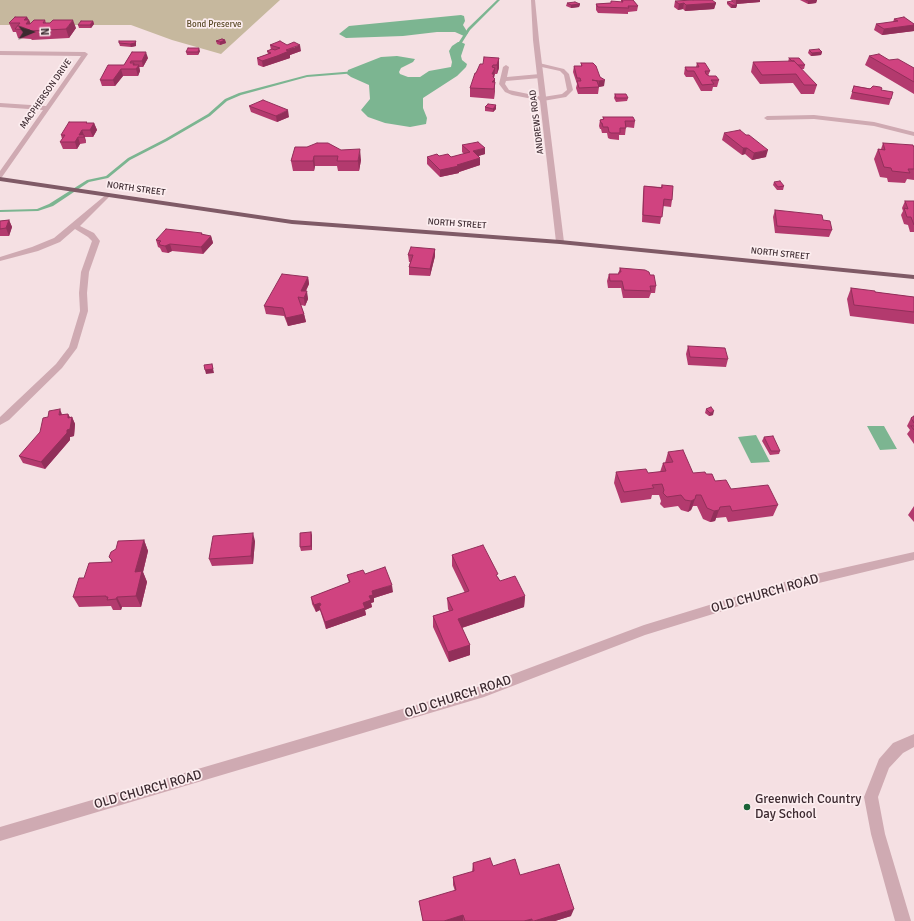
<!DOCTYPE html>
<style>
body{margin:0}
#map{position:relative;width:914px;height:921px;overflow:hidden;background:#f5e0e3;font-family:Signika,sans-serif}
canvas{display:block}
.north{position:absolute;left:12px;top:12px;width:40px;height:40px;-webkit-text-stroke:3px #fcedef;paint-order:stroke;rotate:88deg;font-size:11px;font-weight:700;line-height:16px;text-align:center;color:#3c2a30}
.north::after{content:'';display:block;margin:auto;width:14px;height:18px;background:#3c2a30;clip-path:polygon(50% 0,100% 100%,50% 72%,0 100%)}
</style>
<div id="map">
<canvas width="914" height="921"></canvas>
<div class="north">N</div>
</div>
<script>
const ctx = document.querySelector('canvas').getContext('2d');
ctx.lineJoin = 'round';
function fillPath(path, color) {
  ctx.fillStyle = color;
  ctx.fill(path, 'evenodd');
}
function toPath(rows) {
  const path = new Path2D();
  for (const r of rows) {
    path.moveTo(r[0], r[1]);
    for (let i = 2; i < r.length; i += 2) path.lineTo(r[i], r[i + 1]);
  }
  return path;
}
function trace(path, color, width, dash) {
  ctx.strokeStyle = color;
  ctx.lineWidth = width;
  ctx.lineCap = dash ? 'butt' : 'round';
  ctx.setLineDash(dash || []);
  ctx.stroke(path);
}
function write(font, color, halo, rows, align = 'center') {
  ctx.font = font + ' Signika,sans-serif';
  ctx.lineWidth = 3.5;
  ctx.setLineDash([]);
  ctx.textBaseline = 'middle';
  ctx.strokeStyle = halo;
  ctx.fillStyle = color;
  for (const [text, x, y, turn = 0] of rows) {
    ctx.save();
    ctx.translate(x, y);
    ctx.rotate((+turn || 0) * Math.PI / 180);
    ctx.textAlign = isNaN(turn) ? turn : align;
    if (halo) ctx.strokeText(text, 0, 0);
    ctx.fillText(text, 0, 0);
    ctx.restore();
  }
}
const green = toPath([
 [0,0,280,0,221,54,172,40,131,25,0,25]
]);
const water = toPath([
 [461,15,464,16,465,21,463,25,468,33,464,36,455,32,437,32,403,36,346,38,339,34,349,26],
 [458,42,461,42,465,44,461,56,462,60,467,64,466,67,457,76,423,98,423,108,427,118,426,124,410,127,385,123,368,117,361,110,370,99,369,85,351,77,347,74,348,70,381,57,397,56,415,59,413,62,401,68,399,72,400,74,408,77,420,77,429,71,451,67,452,62,449,51,452,46],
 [867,426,884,426,897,449,880,450],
 [756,435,770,462,751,463,738,437]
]);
const stream = toPath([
 [497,0,500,0,470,30,458,49,456,49,455,48,468,28,497,0],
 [356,71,358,72,357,73,307,77,241,95,227,101,210,116,167,141,130,160,108,178,89,182,53,206,38,211,0,212,0,210,37,209,49,204,87,180,106,176,128,158,165,139,208,114,225,99,239,93,307,75,356,71]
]);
const lane = toPath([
 [539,63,564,69,569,74,573,90,566,97,543,101,512,95,505,92,499,84,503,67,506,65,509,67,507,77,540,74,543,76,540,78,506,81,505,84,509,90,543,97,562,94,567,90,564,75,560,71,537,66,537,64,539,63],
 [914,734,914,747,903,753,889,768,878,797,885,834,911,921,895,921,871,834,864,797,879,759,893,743,914,734]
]);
const street = toPath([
 [531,0,535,0,539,40,564,242,560,244,556,242,533,40,531,0],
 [0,51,85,52,88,54,2,177,0,178,0,171,43,110,0,107,0,103,46,106,81,56,0,55,0,51],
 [814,115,874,122,914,132,914,136,874,126,814,119,767,120,764,118,767,116,814,115],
 [108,193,110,194,110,196,80,226,94,233,100,241,89,272,87,293,88,311,77,348,62,368,9,420,0,425,0,417,56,364,69,347,80,311,79,293,81,272,92,241,88,237,75,229,60,242,38,251,0,261,0,257,32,247,54,238,108,193],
 [914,552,914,560,794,589,645,635,484,697,0,841,0,827,484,685,644,625,794,579,914,552]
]);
const primary = toPath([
 [0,177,292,220,560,240,914,275,914,279,560,244,292,224,0,181,0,177]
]);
const wall = toPath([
 [621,0,633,0,638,6,637,11,628,12,628,14,598,13,596,10,596,4,610,3,621,2],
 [731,0,760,0,760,2,736,4],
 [800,0,817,0,816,3,808,4],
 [675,1,716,3,714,9,685,11,683,9,678,10,674,7],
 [727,2,737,5,736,8,731,8,727,4],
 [567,3,580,4,579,7,571,8,566,6],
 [27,17,31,24,45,20,46,23,76,28,69,38,32,40,31,39,18,38,16,32,13,32,9,23],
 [894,19,914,24,914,31,882,35,874,30,876,24,893,22],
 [93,21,94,24,91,28,79,28,78,25],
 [225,40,226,43,220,45,217,44,216,41],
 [136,41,136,46,131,47,120,46,119,43],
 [270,45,287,45,301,51,290,55,290,58,263,67,258,65,257,58,268,54,267,51,271,50],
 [809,50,822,52,821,55,811,56,808,53],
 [200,51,198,55,187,55,186,52],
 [132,52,148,58,143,67,139,67,140,71,138,76,123,76,115,86,102,86,100,80,124,65],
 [869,56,914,68,914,94,865,65],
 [499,58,499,68,497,74,495,74,494,78,495,91,494,99,470,97,470,88,483,64],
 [789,58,805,65,804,69,801,69,817,85,814,94,801,94,793,83,760,84,751,72,753,62,788,62],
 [581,63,600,77,604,86,599,87,598,94,578,94,576,88,577,84,573,72,574,66,581,66],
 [697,63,710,71,708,76,719,80,717,87,713,87,712,91,701,91,693,77,686,77,684,74,685,67,696,67],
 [854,86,881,90,891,99,889,105,850,99],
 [615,94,628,98,627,101,616,102,614,98],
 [496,105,496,109,493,112,485,111,485,107],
 [249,106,289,117,277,122,251,112],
 [603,117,635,121,634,128,626,127,625,135,619,135,619,140,610,139,608,138,607,133,602,133,601,129,600,129,599,126,600,120,603,119],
 [87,122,87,123,94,123,97,130,93,137,85,137,86,143,80,144,77,149,63,149,60,142,62,139,61,135],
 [724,133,766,157,752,160,745,154,742,155,722,140],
 [883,143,914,148,914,180,907,179,905,183,888,182,887,178,880,177,874,159,878,149,881,149],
 [462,145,485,154,478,156,480,165,459,172,459,173,440,177,427,164,427,157,439,156,451,157,464,154,462,152],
 [295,147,361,160,359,171,338,171,337,166,315,166,314,171,293,171,291,161],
 [774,182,784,186,783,190,777,190,773,185],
 [662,185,672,200,671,207,663,206,660,224,642,222,643,193,644,186,661,187],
 [905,201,914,201,914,232,910,232,908,225,904,224,901,215,903,211,902,208],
 [775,210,823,220,832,230,829,237,775,233,773,217],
 [9,220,12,227,9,236,0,236,0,221],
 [202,233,203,235,211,236,213,243,203,254,172,251,168,253,162,252,160,248,158,247,156,240],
 [435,249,435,256,430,276,409,275,409,267,410,262,409,262,408,255],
 [620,268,650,275,656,286,655,293,651,293,649,298,623,298,621,288,608,288,607,281,609,274,618,274],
 [308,277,309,284,306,291,308,299,305,306,301,305,304,314,306,322,288,326,284,316,266,314,264,306],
 [851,288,875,292,914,297,914,324,850,316,847,299],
 [688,346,728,359,726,367,688,365,686,354],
 [706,409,713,415,709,416,705,413],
 [68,414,70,417,72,417,75,424,74,436,70,437,70,440,45,469,23,463,19,456,62,415],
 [914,416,914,444,907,434,910,430,907,426,911,418],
 [764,437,780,451,779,454,770,455,762,441],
 [668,452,693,473,706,474,715,481,731,489,778,505,773,516,728,522,726,517,716,518,715,521,710,522,703,519,697,506,693,506,691,510,688,512,681,510,678,506,664,508,660,504,661,501,659,495,652,495,651,499,621,503,614,483,616,472,648,473,660,472,663,463,665,463],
 [914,506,914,522,908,515],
 [311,532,312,536,312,550,301,551,300,547],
 [144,540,148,551,143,572,147,582,141,607,122,607,121,610,113,610,111,606,79,607,73,597,84,578,112,562,109,557],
 [255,541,253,564,212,566,209,559],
 [452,555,498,577,500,581,525,596,524,607,462,628,470,645,470,655,449,662,433,627,433,616,449,611,448,609,447,598,465,593,452,566],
 [365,574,393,592,374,598,374,602,371,603,372,607,365,610,366,615,326,629,320,610,316,612,312,604,311,597,349,583,347,575],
 [473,863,493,866,520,875,571,916,555,921,423,921,419,901,455,891,453,885,453,877,472,872]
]);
const shadedWall = toPath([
 [736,0,760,0,760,2,736,4],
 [817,0,816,3,808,4,808,1],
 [684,3,683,9,678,10,679,4],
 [716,3,714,9,685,11,686,5],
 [580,4,579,7,571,8,571,5],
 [732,5,737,5,736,8,731,8],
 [27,17,29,21,29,20,33,29,30,31,24,20],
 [73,20,76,28,69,38,66,29],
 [93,21,94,24,91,28,90,25],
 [914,25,914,31,882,35,884,29],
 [225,40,226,43,220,45,220,42],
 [136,41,136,46,131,47,130,44],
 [300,45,301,51,290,55,290,58,263,67,262,61],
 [199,48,200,51,198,55,198,52],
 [146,52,148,58,143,67,142,61],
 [822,52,821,55,811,56,812,53],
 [499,58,499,68,497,74,497,65],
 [134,63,136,69,139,65,140,71,138,76,136,69,133,65],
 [493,65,492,73,495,68,494,78,495,79,495,86,495,82,494,99,494,89,491,83,492,67],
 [121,69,123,76,115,86,113,80],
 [605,80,604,86,598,87,599,81],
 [496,105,496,109,493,112,493,109],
 [288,110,289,117,277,122,276,116],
 [94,123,97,130,93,137,90,130],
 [82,130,86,141,86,143,84,137,79,135],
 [78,137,80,144,77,149,75,142],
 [485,148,485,154,472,158,473,151],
 [743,148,747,148,745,154,742,155],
 [360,149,361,160,359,171,358,161],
 [768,150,766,157,752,160,754,153],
 [314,156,315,166,314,171,313,161],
 [480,158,480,165,459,172,459,173,440,177,440,170],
 [9,220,12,227,9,236,6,228],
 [211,236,213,243,203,254,201,247],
 [170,244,172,251,168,253,165,246],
 [435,249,435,256,430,276,430,269],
 [308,277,309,284,302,298,301,291],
 [307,291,308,299,305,306,304,298],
 [304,314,306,322,288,326,286,318],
 [212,364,214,373,206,374,205,370],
 [60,409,63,417,59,415],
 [714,411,713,415,709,416,710,413],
 [68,414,71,420,72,417,75,424,74,436,70,437,70,440,45,469,41,462,68,418],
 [695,499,691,510,688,512,691,501],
 [719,510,715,521,710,522,714,511],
 [311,532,312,536,312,550,311,546],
 [253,533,255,541,253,564,251,556],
 [144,540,148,551,143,572,147,582,141,607,136,596,135,572],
 [392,585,393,592,374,598,374,602,371,603,372,607,365,610,366,615,326,629,325,622,363,603,369,596,372,591],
 [525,596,524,607,458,629,458,619],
 [117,597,122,607,121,610,116,599],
 [320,603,321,610,319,606,320,610,316,612,314,605],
 [470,645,470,655,449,662,448,652],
 [574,909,571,916,555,921,534,921],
 [463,915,463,921,444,921],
 [532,919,531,921,524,921]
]);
const building = toPath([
 [622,0,633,0,638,6,628,6,629,8,598,7,596,4,611,3,611,1,623,2,622,0],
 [693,0,712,0,716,3,686,5,684,3,679,4,675,1,693,0],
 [806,0,817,0,808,1,806,0],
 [732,1,737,5,732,5,727,2,732,1],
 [575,2,580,4,571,5,567,3,575,2],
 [15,17,27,17,24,20,29,20,26,24,30,24,34,20,45,20,43,23,50,23,53,20,73,20,66,29,29,31,30,30,15,29,20,23,9,23,15,17],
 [904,17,914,24,914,25,884,29,876,24,898,21,894,19,904,17],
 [81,21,93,21,90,25,78,25,81,21],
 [222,39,225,40,220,42,216,41,222,39],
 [119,41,136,41,135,43,130,44,119,43,119,41],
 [280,41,287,45,294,42,300,45,286,50,289,51,277,56,262,61,257,58,271,53,267,51,272,49,275,50,280,48,270,45,280,41],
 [188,48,199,48,198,52,186,52,188,48],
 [819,49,822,52,812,53,809,50,819,49],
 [132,52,146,52,142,61,131,61,130,63,134,63,133,65,139,65,136,69,121,69,113,80,100,80,108,65,124,65,132,52],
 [879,54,889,60,898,59,914,68,914,82,869,56,879,54],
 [484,57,499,58,497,65,493,65,492,67,495,68,492,74,494,74,493,77,495,79,492,82,495,82,494,89,470,88,475,73,476,73,480,64,483,64,484,57],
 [789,58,799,58,805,65,798,65,794,61,792,61,789,58],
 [794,61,817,85,804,85,796,74,762,75,753,62,794,61],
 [581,63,593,63,596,66,600,77,605,80,599,81,592,80,597,81,599,87,579,88,577,81,581,81,580,78,577,78,574,66,582,66,581,63],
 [697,63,705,63,710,71,705,71,706,74,709,76,716,76,719,80,711,80,714,84,702,85,694,71,687,71,685,67,699,67,697,63],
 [854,86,870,89,873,86,880,87,882,88,881,90,893,92,891,99,852,92,854,86],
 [615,94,626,94,628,98,616,98,615,94],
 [263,100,288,110,276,116,249,106,263,100],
 [488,104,496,105,493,109,485,107,488,104],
 [603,117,633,117,635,121,625,121,626,128,620,128,620,133,611,133,609,132,608,127,603,127,602,123,601,123,600,120,604,119,603,117],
 [69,122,87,122,86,123,94,123,90,130,82,130,79,135,84,135,84,137,78,137,75,142,60,142,65,135,61,135,69,122],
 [740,130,746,135,749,135,768,150,754,153,747,148,743,148,724,133,740,130],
 [478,142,485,148,473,151,480,158,457,165,459,166,440,170,427,157,437,154,439,156,448,154,451,157,470,152,462,145,478,142],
 [317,143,328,143,341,150,360,149,358,161,337,161,338,156,314,156,313,161,291,161,295,147,307,147,317,143],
 [883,143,913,145,914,148,914,169,908,169,910,173,892,171,891,168,884,167,878,149,885,150,883,143],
 [780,181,784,186,778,187,774,182,780,181],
 [662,185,673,186,672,200,664,199,662,217,643,215,644,186,662,188,662,185],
 [905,201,914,201,914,225,911,217,907,217,904,208,908,209,905,201],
 [775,210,822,215,823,220,830,221,832,230,777,226,775,210],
 [9,220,6,228,0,229,0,221,9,220],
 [166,229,202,233,201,234,211,236,201,247,170,244,165,246,160,245,159,243,161,241,156,240,166,229],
 [411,247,435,249,430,269,409,267,413,255,408,255,411,247],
 [620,268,645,270,649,272,650,275,654,275,656,286,650,286,651,291,624,290,622,281,610,281,609,274,619,274,619,272,621,272,620,268],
 [282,274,308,277,301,291,307,291,304,298,298,297,304,314,286,318,283,308,264,306,282,274],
 [851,288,875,291,875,292,914,297,914,312,854,305,851,288],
 [688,346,725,348,728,359,690,357,688,346],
 [212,364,213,369,205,370,204,365,212,364],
 [711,407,714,411,710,413,706,409,711,407],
 [60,409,59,415,68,414,68,418,72,417,70,429,67,430,67,433,41,462,19,456,40,432,43,418,48,417,49,411,60,409],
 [914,416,914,423,911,418,914,416],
 [911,426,914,426,914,430,911,426],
 [773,436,780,451,771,451,764,437,773,436],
 [683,450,693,473,705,472,706,474,712,474,715,481,726,480,731,489,768,485,778,505,732,511,730,506,720,507,719,510,714,511,707,508,701,495,696,495,695,499,691,501,685,500,681,495,667,497,663,493,664,490,662,484,652,485,654,488,624,492,616,472,646,469,648,473,666,471,663,463,673,462,668,452,683,450],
 [311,532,311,546,300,547,300,533,311,532],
 [253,533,251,556,209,559,213,536,253,533],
 [144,540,135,572,142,571,136,596,117,597,116,599,107,600,108,597,106,597,106,596,73,597,79,578,84,578,89,563,112,562,112,560,109,557,111,552,116,549,118,541,144,540],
 [483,545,498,574,496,575,500,581,515,576,525,596,458,619,470,645,448,652,433,616,453,610,447,598,469,591,452,555,483,545],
 [385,567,392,585,372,591,373,595,369,596,371,600,363,603,365,608,325,622,319,606,321,605,320,603,314,605,311,597,350,582,347,575,363,570,365,574,385,567],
 [490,858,493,866,515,859,520,875,559,864,574,909,534,921,532,921,532,919,524,921,465,921,463,915,444,921,423,921,419,901,456,890,453,877,474,871,473,863,490,858]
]);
const markers = [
 [747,807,4,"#1b6237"]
];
const farParknames = [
 ["Bond Preserve",214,25]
];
const farStreetnames = [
 ["MACPHERSON DRIVE",46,94,-55],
 ["ANDREWS ROAD",537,122,-97],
 ["NORTH STREET",136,189,8],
 ["NORTH STREET",457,224,4],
 ["NORTH STREET",780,254,6]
];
const nearStreetnames = [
 ["OLD CHURCH ROAD",765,594,-16],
 ["OLD CHURCH ROAD",458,697,-18],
 ["OLD CHURCH ROAD",148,790,-16]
];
const nearPoinames = [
 ["Greenwich Country",755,800],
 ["Day School",755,815]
];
fillPath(green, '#c6b89e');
fillPath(water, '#7cb591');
fillPath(stream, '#7cb591');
fillPath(lane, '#cfaab2');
fillPath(street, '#cfaab2');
fillPath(primary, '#7f5a66');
fillPath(wall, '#b33a6e');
fillPath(shadedWall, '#922f5a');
fillPath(building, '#d04380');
trace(building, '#922f5a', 1);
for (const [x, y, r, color] of markers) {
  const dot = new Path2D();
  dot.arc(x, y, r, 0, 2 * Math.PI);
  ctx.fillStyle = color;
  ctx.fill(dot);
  trace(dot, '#fcedef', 1.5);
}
write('9px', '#5d4d2b', '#fcedef', farParknames);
write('9px', '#3c2a30', '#fcedef', farStreetnames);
write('13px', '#3c2a30', '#fcedef', nearStreetnames);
write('13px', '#3c2a30', '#fcedef', nearPoinames, 'left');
</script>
